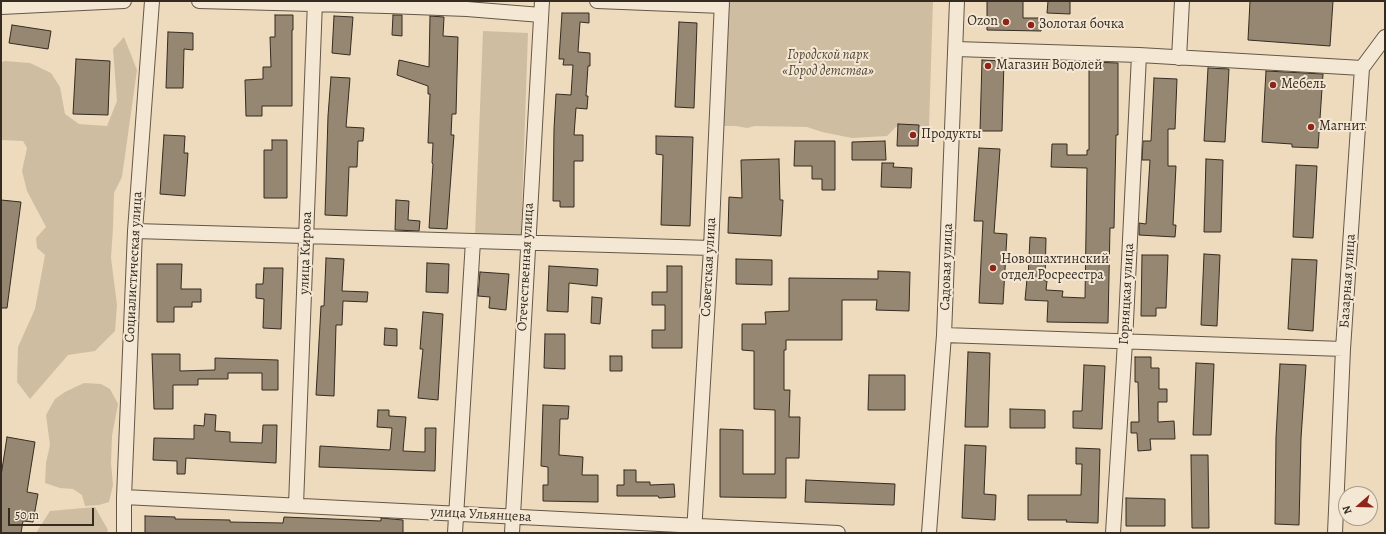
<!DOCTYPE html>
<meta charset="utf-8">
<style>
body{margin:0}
#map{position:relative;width:1386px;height:534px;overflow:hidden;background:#eedbbd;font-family:Alegreya,serif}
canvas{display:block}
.frame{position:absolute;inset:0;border:2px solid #352b20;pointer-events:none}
.north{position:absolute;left:1338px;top:486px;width:40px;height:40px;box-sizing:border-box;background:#f4e8d4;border:1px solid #a89c8c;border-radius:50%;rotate:250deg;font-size:11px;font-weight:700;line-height:16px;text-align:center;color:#352b20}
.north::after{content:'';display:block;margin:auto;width:14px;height:18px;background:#8f2418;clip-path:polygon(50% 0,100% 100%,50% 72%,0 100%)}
.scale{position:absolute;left:8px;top:508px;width:86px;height:18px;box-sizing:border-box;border:2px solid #352b20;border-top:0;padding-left:5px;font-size:12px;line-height:14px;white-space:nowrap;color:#352b20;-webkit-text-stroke:3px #f4e8d4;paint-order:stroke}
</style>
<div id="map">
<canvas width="1386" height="534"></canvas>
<div class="frame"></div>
<div class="north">N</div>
<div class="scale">50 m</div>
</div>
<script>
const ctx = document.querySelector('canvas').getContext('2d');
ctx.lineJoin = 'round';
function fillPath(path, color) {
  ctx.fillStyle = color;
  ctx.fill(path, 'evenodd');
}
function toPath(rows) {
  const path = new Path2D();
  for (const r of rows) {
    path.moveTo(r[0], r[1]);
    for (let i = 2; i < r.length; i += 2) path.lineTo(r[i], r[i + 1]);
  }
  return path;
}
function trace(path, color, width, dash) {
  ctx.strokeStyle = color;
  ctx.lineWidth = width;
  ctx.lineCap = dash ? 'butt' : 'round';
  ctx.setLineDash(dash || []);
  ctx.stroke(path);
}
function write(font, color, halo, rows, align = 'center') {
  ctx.font = font + ' Alegreya,serif';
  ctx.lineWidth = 4;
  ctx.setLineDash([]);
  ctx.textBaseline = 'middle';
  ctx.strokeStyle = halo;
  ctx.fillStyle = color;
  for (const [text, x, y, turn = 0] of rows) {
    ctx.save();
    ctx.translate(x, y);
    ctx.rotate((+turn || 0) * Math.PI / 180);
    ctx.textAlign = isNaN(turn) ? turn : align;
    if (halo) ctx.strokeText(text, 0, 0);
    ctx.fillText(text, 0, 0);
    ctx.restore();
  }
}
const green = toPath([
 [728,1,933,1,929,127,896,127,887,136,852,138,822,132,807,127,755,126,747,128,736,126,723,126],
 [483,31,528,33,521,237,475,236],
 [124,37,137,70,122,177,114,193,113,228,111,258,117,305,115,331,95,351,68,355,30,399,17,382,18,347,35,309,45,255,37,248,36,238,46,227,27,191,22,171,27,148,23,141,1,140,1,63,4,61,30,63,51,73,60,87,65,114,79,124,107,126,117,101,113,49],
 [84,383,101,384,110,389,118,404,112,436,111,463,113,485,109,502,99,505,85,506,82,495,73,489,60,488,45,483,46,463,50,445,46,415,55,399,65,392],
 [95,507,108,530,107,533,36,533,50,511]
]);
const building = toPath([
 [987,1,1023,1,1023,18,1042,18,1041,31,987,30,987,1],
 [1048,1,1070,1,1070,14,1047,13,1048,1],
 [1250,1,1333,1,1330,46,1248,40,1250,1],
 [562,13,589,13,589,23,580,22,578,52,590,53,590,66,588,66,586,96,588,96,587,109,576,108,574,135,583,135,583,161,574,161,574,207,560,207,560,201,553,201,554,129,556,94,571,95,573,65,563,65,564,59,559,59,562,13],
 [275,15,293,15,293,30,292,30,292,106,262,106,262,116,246,116,245,80,263,79,263,67,271,67,270,37,275,37,275,15],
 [393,15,402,15,402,36,392,35,393,15],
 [334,16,353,17,350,55,332,53,334,16],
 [430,16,444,17,443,36,458,37,456,114,452,114,451,135,454,135,447,229,429,228,433,164,432,163,433,143,428,143,430,94,428,94,428,86,397,75,399,60,429,67,430,16],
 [679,22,697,23,694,108,675,107,679,22],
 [12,25,51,31,48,49,9,43,12,25],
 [168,32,193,33,193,50,184,49,183,88,166,88,168,32],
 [76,59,110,61,108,115,73,114,76,59],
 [982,60,1004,61,1002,131,980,131,982,60],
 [1089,62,1118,63,1118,135,1116,135,1114,228,1110,228,1108,323,1047,322,1048,301,1025,300,1027,279,1028,279,1030,237,1046,238,1045,281,1047,281,1046,290,1063,291,1062,297,1085,298,1087,168,1051,167,1052,144,1067,144,1067,155,1087,155,1087,150,1089,150,1089,62],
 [1208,68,1229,69,1225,142,1204,141,1208,68],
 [1266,71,1323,74,1318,148,1292,147,1292,144,1262,142,1266,71],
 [331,77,350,78,346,127,364,128,363,141,358,141,357,167,349,167,347,216,325,215,328,116,331,77],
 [1154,78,1177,79,1175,129,1168,129,1168,166,1176,166,1173,225,1176,225,1175,237,1139,235,1139,223,1146,224,1150,160,1142,160,1143,141,1151,141,1154,78],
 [898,124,919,125,918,146,897,146,898,124],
 [164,135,185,136,184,153,188,153,185,196,160,194,164,135],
 [656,136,693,137,690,226,661,225,663,155,656,154,656,136],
 [272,140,287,140,287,198,264,198,264,150,272,150,272,140],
 [795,141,835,141,835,190,822,190,822,179,812,179,812,166,794,166,795,141],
 [885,141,886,160,852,160,852,142,885,141],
 [979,148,1000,149,994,233,1007,234,1003,304,979,303,983,221,974,221,979,148],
 [779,159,780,200,783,200,781,236,728,233,729,197,742,198,741,160,779,159],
 [1206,159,1223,160,1221,232,1204,232,1206,159],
 [882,163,894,163,893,167,912,168,911,188,881,187,882,163],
 [1296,165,1317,166,1313,238,1293,237,1296,165],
 [1,200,21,202,7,308,1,308,1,200],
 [396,200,409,201,408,220,420,221,419,231,395,230,396,200],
 [1204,254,1220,255,1217,326,1201,325,1204,254],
 [1142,255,1168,255,1166,308,1156,308,1156,316,1141,316,1142,255],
 [326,258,344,259,342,291,368,292,367,302,343,301,342,325,336,325,334,396,316,395,321,306,324,306,326,258],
 [736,259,772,260,772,285,736,284,736,259],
 [1292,259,1317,260,1313,331,1288,329,1292,259],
 [427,263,449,264,448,293,426,292,427,263],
 [157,264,182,264,181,289,201,289,201,302,192,302,192,307,174,307,174,322,157,322,157,264],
 [549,266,598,269,597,286,569,283,568,312,547,311,549,266],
 [667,266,682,266,682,348,652,348,652,330,665,330,665,305,652,305,652,292,667,292,667,266],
 [264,268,283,268,281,329,263,328,264,299,256,298,256,284,263,284,264,268],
 [878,271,910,272,909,311,876,310,877,300,842,300,842,340,786,340,786,350,784,350,784,390,790,390,789,417,800,417,799,458,786,458,786,498,720,497,720,429,743,430,743,474,775,474,775,410,754,409,754,351,742,350,742,324,766,324,765,312,789,311,789,278,878,279,878,271],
 [480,272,509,274,506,310,489,308,490,297,478,296,480,272],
 [592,297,602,298,600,324,591,323,592,297],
 [423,312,443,314,438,400,418,398,423,349,420,349,423,312],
 [385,328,397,329,397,346,384,345,385,328],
 [545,334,565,334,565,369,544,368,545,334],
 [968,352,990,353,988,427,965,427,968,352],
 [152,354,180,354,180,371,215,370,215,358,278,360,278,390,262,390,262,373,228,373,228,379,198,379,198,385,173,385,173,409,154,409,152,354],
 [610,356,622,356,622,371,610,371,610,356],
 [1135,357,1151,357,1151,368,1159,368,1159,389,1167,389,1167,402,1158,402,1158,422,1174,421,1175,439,1150,439,1151,450,1138,451,1137,433,1131,433,1131,422,1139,422,1138,382,1135,382,1135,357],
 [1196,363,1214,364,1211,435,1193,435,1196,363],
 [1280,364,1306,365,1301,438,1299,525,1275,524,1276,437,1280,364],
 [1084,365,1105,366,1102,429,1073,428,1073,411,1082,411,1084,365],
 [869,375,905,375,905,410,868,410,869,375],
 [543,405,569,406,568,419,560,419,559,455,583,457,582,475,598,475,598,502,543,501,543,485,548,485,548,467,541,466,543,405],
 [1010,409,1045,410,1045,428,1010,428,1010,409],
 [378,410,389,410,389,416,406,417,403,451,425,452,425,428,436,428,435,471,319,467,320,446,390,450,392,428,377,427,378,410],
 [205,414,216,415,215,431,230,432,230,442,262,443,263,425,277,425,276,463,186,458,185,474,177,474,177,461,153,460,154,438,194,439,194,425,204,426,205,414],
 [7,437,35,442,27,492,38,494,33,522,23,521,21,533,1,533,1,476,7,437],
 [965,445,986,446,984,494,996,495,995,520,962,518,965,445],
 [1076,448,1100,449,1098,523,1066,522,1067,520,1028,520,1028,495,1081,495,1082,464,1076,464,1076,448],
 [1191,455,1208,455,1209,528,1192,528,1191,455],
 [624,470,636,470,636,482,650,482,650,485,674,484,675,497,659,498,658,496,617,496,617,485,624,485,624,470],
 [806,480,895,484,894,505,805,502,806,480],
 [1126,498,1165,499,1165,526,1126,526,1126,498],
 [145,516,175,517,175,519,230,520,230,522,283,523,284,517,381,521,381,518,403,520,403,533,145,533,145,516]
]);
const minor = toPath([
 [199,1,387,6,467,9,541,15],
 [597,1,722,6],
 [1,7,124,1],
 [956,49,1139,55,1362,68],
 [1179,58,1182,1],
 [135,231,711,248],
 [944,335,1343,349],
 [124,497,838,533],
 [296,505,315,1],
 [124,533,124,497,135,231,152,1],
 [455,533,473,241],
 [512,533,542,1],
 [694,533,711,248,722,1],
 [929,533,944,335,957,1],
 [1113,533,1125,342,1139,55],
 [1335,533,1343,349,1362,68,1385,37]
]);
const markers = [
 [1006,22,4,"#8f2418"],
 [1031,25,4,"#8f2418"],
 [988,66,4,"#8f2418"],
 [1273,85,4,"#8f2418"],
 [1311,127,4,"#8f2418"],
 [913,135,4,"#8f2418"],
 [993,268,4,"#8f2418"]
];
const poiNames = [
 ["Ozon",998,22,"right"],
 ["Золотая бочка",1039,25],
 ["Магазин Водолей",996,66],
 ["Мебель",1281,85],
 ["Магнит",1319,127],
 ["Продукты",921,135],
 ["Новошахтинский",1001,260],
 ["отдел Росреестра",1001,276]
];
const parkNames = [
 ["Городской парк",828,56],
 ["«Город детства»",828,72]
];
const streetNames = [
 ["улица Кирова",306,253,-88],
 ["Социалистическая улица",134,267,-87],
 ["Отечественная улица",526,267,-87],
 ["Советская улица",709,267,-87],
 ["Садовая улица",947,267,-88],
 ["Базарная улица",1348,281,-86],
 ["Горняцкая улица",1127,294,-87],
 ["улица Ульянцева",481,515,3]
];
fillPath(green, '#cfbda2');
fillPath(building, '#958772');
trace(building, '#352b20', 1);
trace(minor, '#635747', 16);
trace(minor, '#f4e8d4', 14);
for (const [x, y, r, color] of markers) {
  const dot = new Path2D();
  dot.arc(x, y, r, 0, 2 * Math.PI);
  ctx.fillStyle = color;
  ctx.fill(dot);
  trace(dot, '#f4e8d4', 1.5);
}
write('14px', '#352b20', '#f4e8d4', poiNames, 'left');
write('italic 14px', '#54483a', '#f4e8d4', parkNames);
write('14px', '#352b20', '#f4e8d4', streetNames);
</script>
